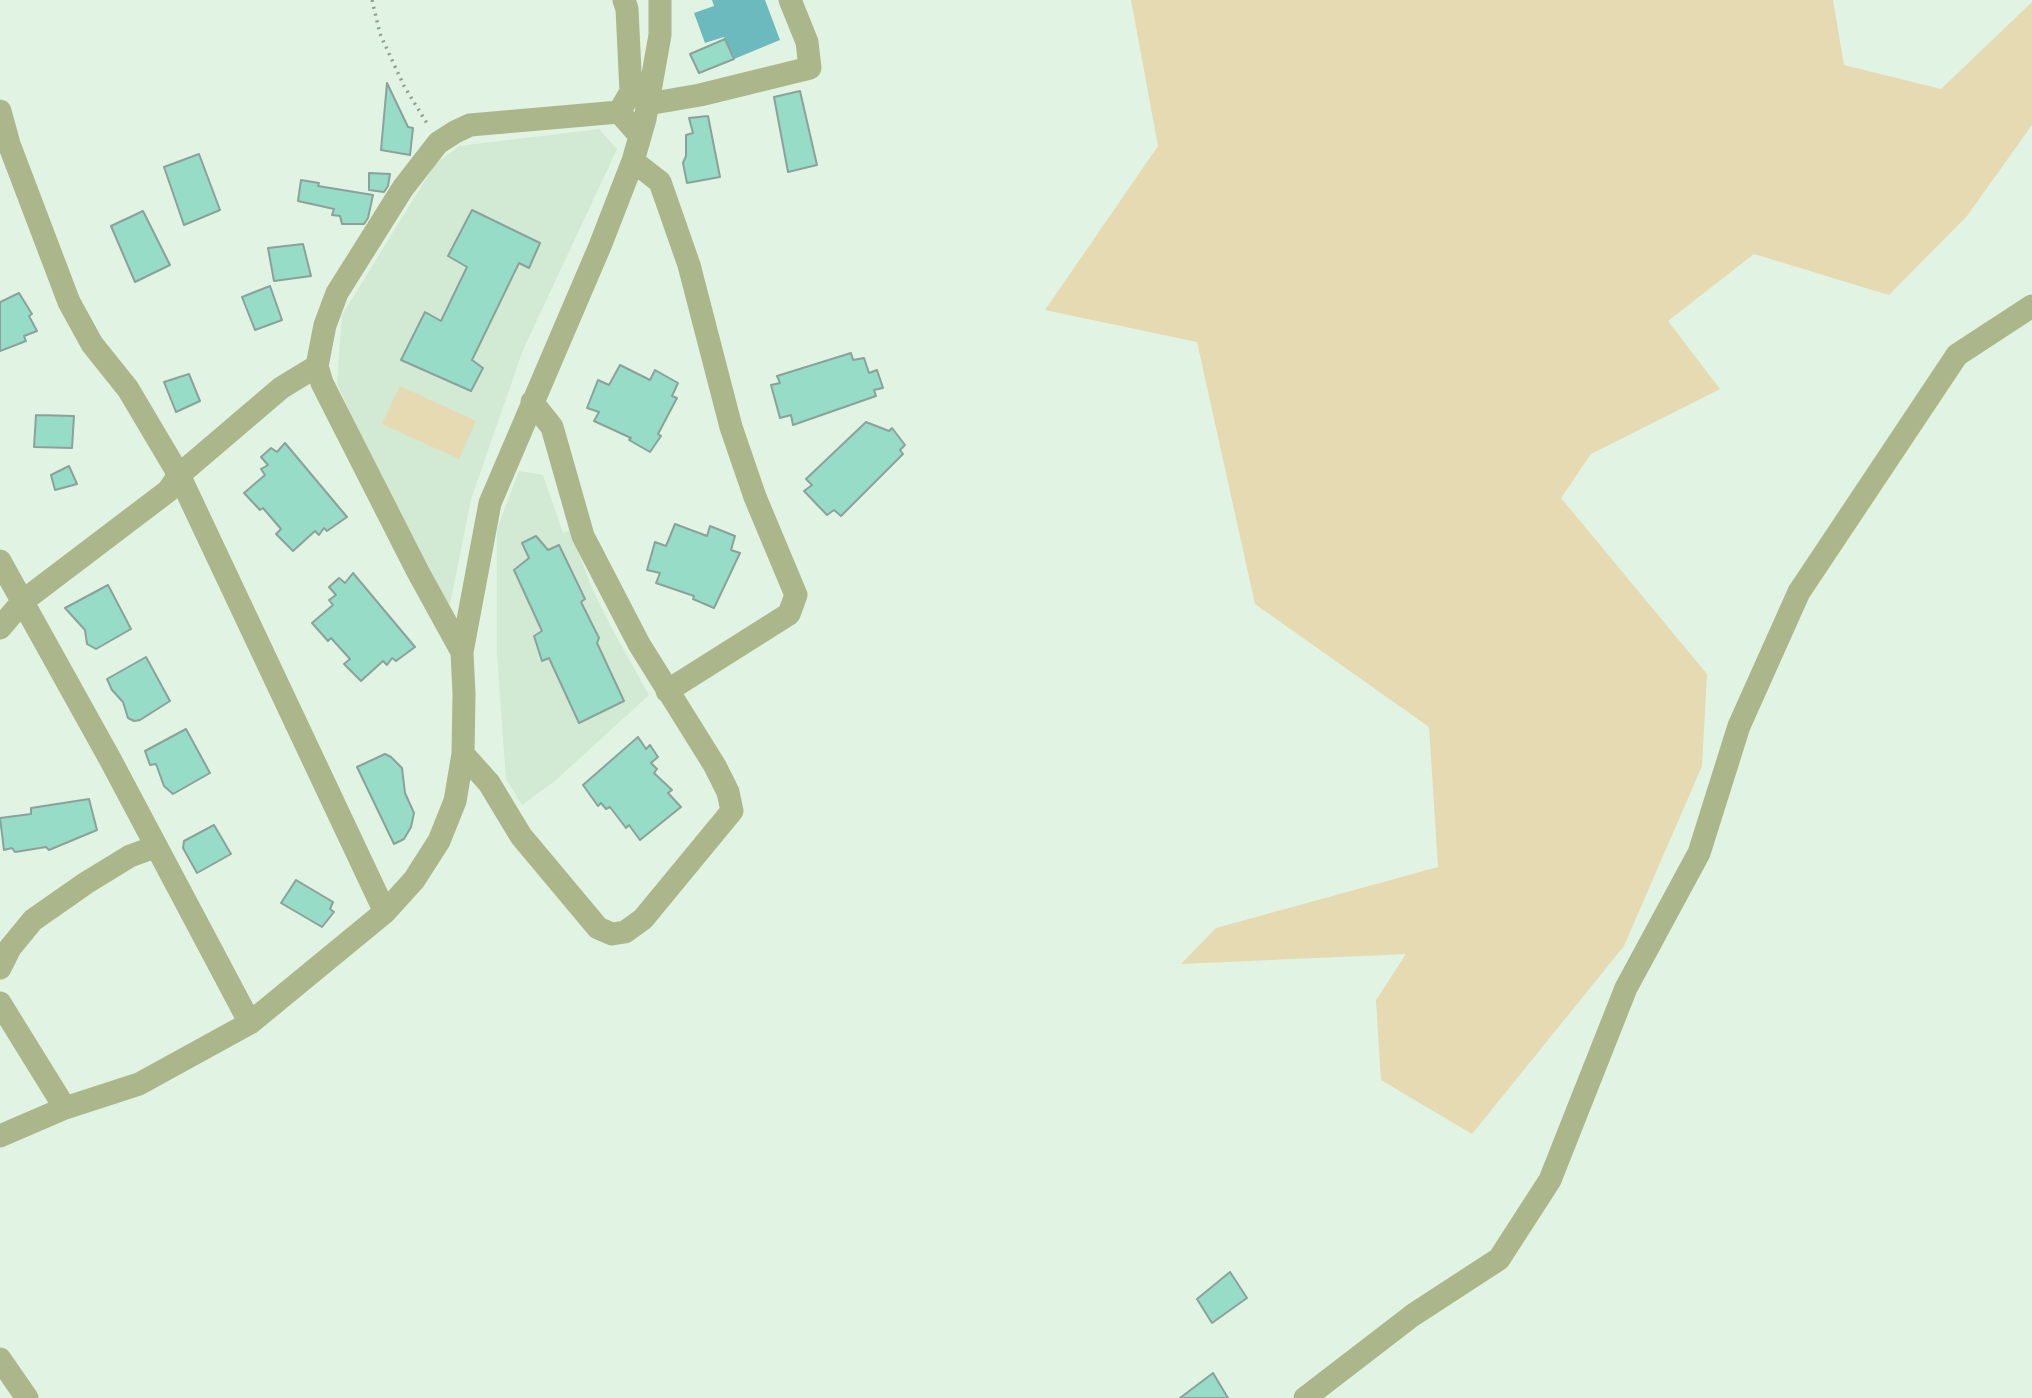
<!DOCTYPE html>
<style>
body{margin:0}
canvas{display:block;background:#e1f3e2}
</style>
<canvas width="2032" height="1398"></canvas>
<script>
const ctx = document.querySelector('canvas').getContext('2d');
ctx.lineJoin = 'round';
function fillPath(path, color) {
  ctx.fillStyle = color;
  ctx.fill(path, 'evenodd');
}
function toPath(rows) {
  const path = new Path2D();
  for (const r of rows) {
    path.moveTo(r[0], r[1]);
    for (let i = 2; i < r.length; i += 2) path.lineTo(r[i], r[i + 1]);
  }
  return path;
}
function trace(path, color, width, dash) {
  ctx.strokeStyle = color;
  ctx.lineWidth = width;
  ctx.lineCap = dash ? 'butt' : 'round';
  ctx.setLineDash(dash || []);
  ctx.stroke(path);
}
const built = toPath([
 [599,129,617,149,523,350,471,499,450,604,428,582,337,384,342,315,435,164,459,146],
 [519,471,543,475,563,533,570,530,592,588,611,627,649,695,556,780,522,805,506,779,497,653,497,529]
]);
const green = toPath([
 [1131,0,1833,0,1844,65,1941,89,2032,2,2032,125,1967,216,1889,295,1754,254,1668,321,1720,389,1591,454,1561,498,1707,674,1702,766,1624,946,1472,1134,1381,1080,1376,1000,1406,954,1181,964,1216,928,1438,867,1429,727,1255,604,1197,342,1045,310,1158,146],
 [400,386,476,421,459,459,382,424]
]);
const water = toPath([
 [712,0,765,0,780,40,734,59,724,37,705,43,694,13,714,6]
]);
const building = toPath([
 [725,39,734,59,699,73,690,54,725,39],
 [387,83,408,127,413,128,410,155,381,150,387,83],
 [800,91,817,165,788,172,774,97,800,91],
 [708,116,720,177,687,183,683,163,686,156,686,135,693,133,689,118,708,116],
 [199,154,220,210,184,225,164,167,199,154],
 [369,173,390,174,388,186,384,192,369,190,369,173],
 [301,180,319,183,318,186,373,195,368,218,364,224,342,224,340,216,332,215,334,209,298,201,301,180],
 [472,210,540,243,529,268,519,263,472,360,483,368,471,391,401,360,425,312,441,321,467,267,448,256,472,210],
 [143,211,170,265,135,282,111,226,143,211],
 [303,244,311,276,274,281,268,248,303,244],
 [270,286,282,320,255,330,242,297,270,286],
 [19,293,32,314,29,316,37,331,24,336,26,341,0,351,0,302,19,293],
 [851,353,853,360,864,358,869,373,877,370,883,388,874,390,876,396,793,425,791,415,780,418,771,385,780,383,777,376,851,353],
 [620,365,650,380,655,370,678,383,672,396,677,398,658,434,661,436,650,452,629,440,631,438,594,421,599,412,587,408,598,380,609,385,620,365],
 [189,374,200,401,176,412,164,382,189,374],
 [36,415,74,416,72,448,34,447,36,415],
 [866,422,889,431,892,428,905,445,900,450,903,454,841,516,834,510,827,515,804,491,812,485,806,479,866,422],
 [285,443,347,517,327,531,324,528,319,535,315,531,293,551,276,534,281,529,263,508,260,510,244,493,265,475,261,469,268,465,261,457,271,448,277,452,285,443],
 [69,466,77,484,55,490,51,475,69,466],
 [675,524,707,536,710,526,735,536,731,550,740,553,714,608,693,599,694,596,656,583,660,573,647,570,655,542,666,546,675,524],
 [536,536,548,550,559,545,585,599,581,602,599,638,597,643,624,701,579,723,549,658,542,661,534,636,542,631,514,570,529,558,522,543,536,536],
 [353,573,415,647,396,661,392,658,387,665,383,661,361,681,344,664,350,659,331,638,328,641,312,623,333,605,329,600,336,595,329,587,339,578,345,583,353,573],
 [108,585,131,629,96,649,87,644,85,630,65,608,108,585],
 [146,657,170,701,140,720,134,721,128,718,123,702,112,690,107,679,146,657],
 [186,729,210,773,173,794,164,786,156,764,150,765,145,751,186,729],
 [638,737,646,749,650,745,658,757,651,763,657,769,654,773,672,790,668,793,681,807,640,840,629,825,626,828,610,807,606,809,601,803,598,806,583,785,638,737],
 [385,754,391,757,402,768,405,793,414,813,411,827,404,839,394,844,357,767,385,754],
 [89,799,97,830,49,850,46,847,15,852,12,848,4,850,0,818,31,814,31,808,89,799],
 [214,825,231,854,197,873,183,848,184,841,214,825],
 [296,880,333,902,330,909,334,912,322,927,281,903,296,880],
 [1230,1272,1247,1298,1212,1323,1197,1299,1230,1272],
 [1213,1373,1228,1398,1180,1398,1213,1373]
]);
const path = toPath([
 [372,0,380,34,404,86,428,125]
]);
const minor = toPath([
 [648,104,700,95,810,68,807,42,790,0],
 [0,111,9,144,69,302,92,344,128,389,179,475,385,912],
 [619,112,631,92,627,9,624,0],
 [633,161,660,182,689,265,731,427,755,497,796,595,789,614,667,691],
 [0,561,110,759,250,1023],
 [0,628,23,601,168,491,179,475,281,388,317,366],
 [462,652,418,572,322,383,317,366,325,325,337,293,403,188,438,143,455,132,470,125,619,112,640,136],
 [463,754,489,783,521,836,598,928,612,934,625,932,643,919,732,811,728,792,715,766,639,644,583,536,552,427,532,402],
 [0,968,10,948,33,920,86,883,130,856,155,847],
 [0,1003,65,1108],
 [0,1136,65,1108,139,1084,250,1023,385,912,414,880,439,841,455,801,463,754,464,694,462,652,490,503,600,246,633,161,645,119,660,35,660,0],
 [0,1359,27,1398],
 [1305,1398,1413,1315,1499,1259,1550,1180,1626,988,1699,853,1739,726,1799,592,1957,355,2032,306]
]);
fillPath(built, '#d2e9d3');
fillPath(green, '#e6dab2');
fillPath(water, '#6dbabe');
fillPath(building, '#96dcc6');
trace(building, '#8ba29b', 2);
trace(path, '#909d91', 3.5, [2, 5]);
trace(minor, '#abb78b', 23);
</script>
